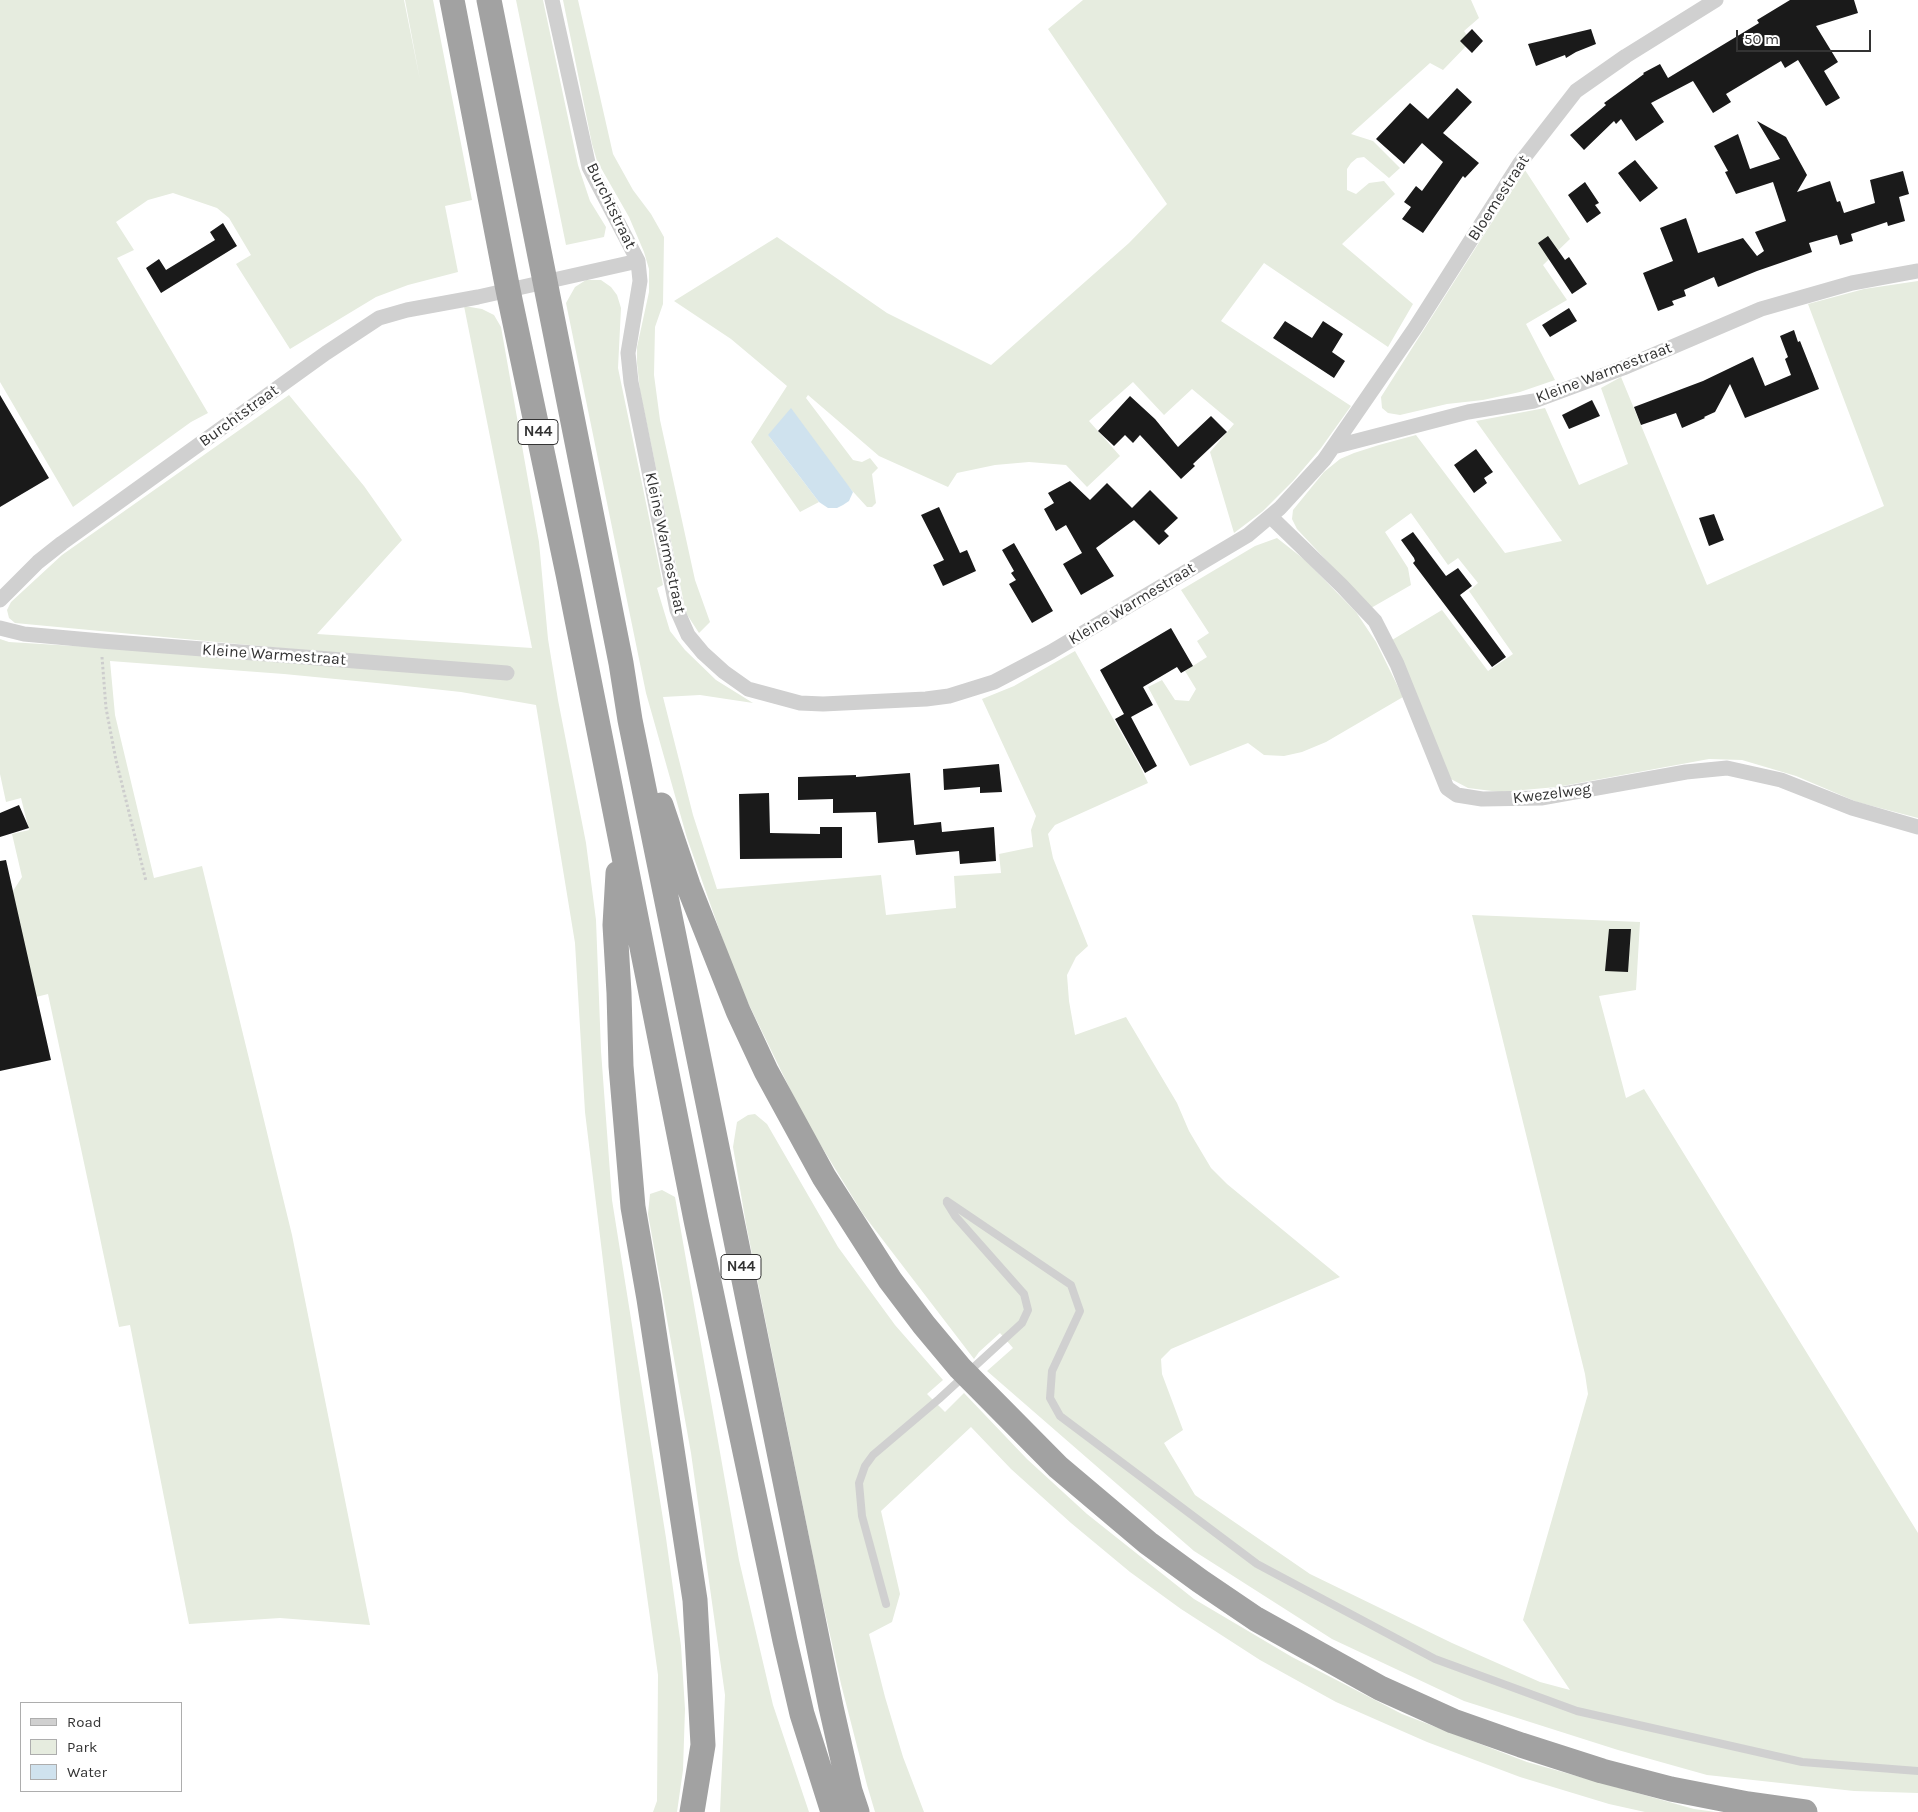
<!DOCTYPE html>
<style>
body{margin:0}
#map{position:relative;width:1918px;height:1812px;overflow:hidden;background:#fff;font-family:Karla,sans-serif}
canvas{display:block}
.legend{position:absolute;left:20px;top:1702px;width:162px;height:90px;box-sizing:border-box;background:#fff;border:1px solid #adadad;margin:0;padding:6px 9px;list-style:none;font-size:15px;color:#333}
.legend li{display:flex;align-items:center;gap:10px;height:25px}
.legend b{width:25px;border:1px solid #adadad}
.scale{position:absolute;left:1736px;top:30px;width:135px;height:22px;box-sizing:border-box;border:2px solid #333;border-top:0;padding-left:6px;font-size:15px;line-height:18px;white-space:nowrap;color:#333;-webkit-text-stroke:4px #fff;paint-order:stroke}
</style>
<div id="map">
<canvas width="1918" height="1812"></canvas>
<ul class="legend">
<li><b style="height:6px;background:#d0d0d0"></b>Road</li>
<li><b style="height:14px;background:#e6ecdf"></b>Park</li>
<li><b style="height:14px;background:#cfe2ee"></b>Water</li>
</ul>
<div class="scale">50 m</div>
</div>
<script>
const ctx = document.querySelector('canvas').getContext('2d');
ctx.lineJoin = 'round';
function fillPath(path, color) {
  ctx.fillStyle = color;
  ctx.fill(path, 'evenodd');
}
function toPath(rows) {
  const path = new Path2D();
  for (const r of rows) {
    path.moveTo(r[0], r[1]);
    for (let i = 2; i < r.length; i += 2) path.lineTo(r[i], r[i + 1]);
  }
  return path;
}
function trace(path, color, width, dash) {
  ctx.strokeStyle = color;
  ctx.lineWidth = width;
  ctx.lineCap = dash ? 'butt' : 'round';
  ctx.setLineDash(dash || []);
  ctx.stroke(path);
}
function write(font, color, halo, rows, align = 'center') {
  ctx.font = font + ' Karla,sans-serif';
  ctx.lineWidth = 5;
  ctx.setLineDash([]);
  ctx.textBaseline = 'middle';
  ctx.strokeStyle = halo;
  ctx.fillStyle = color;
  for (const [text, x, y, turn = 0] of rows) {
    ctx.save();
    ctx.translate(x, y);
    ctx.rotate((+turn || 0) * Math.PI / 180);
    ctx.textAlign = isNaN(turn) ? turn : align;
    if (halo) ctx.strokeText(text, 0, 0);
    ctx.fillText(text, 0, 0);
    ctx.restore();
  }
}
const green = toPath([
 [0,0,404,0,420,80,405,0,433,0,472,200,445,206,458,272,408,285,376,297,290,349,236,264,251,255,229,218,217,208,173,193,148,200,116,222,134,250,117,258,208,413,191,422,73,507,0,382],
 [516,0,543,0,578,165,590,201,606,227,604,237,566,245],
 [563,0,578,0,613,154,633,190,651,214,664,237,663,304,655,327,654,375,660,420,695,580,710,622,699,633,686,613,640,391,637,363,637,347,649,292,649,269,644,252,629,217,597,161,592,144],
 [1083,0,1471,0,1479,18,1464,31,1471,41,1443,70,1430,63,1351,134,1373,141,1400,168,1389,178,1364,157,1357,158,1351,163,1347,169,1347,190,1356,194,1369,183,1384,181,1395,194,1342,244,1413,304,1388,347,1264,263,1221,321,1351,406,1321,448,1293,481,1263,511,1234,533,1210,452,1234,424,1192,389,1164,415,1133,382,1089,421,1120,456,1087,487,1066,465,1029,462,995,465,957,473,948,487,879,456,808,395,806,398,853,460,862,462,870,458,878,468,872,474,876,503,872,507,867,507,846,484,768,435,819,502,800,512,751,442,787,386,731,339,674,301,777,237,887,313,991,365,1129,243,1167,204,1048,29],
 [1525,170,1570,239,1543,265,1567,300,1526,324,1555,380,1520,392,1483,400,1447,404,1400,415,1388,413,1382,408,1381,397],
 [586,280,601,280,611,287,617,295,621,308,618,368,663,585,657,588,670,631,685,650,716,680,753,703,700,695,663,697,693,815,717,889,881,875,886,915,956,908,954,876,1001,873,999,854,1033,847,1031,830,1036,816,982,699,1014,686,1075,651,1141,768,1148,783,1055,825,1048,834,1053,858,1088,946,1076,957,1067,975,1069,1001,1075,1035,1126,1017,1177,1103,1189,1131,1211,1168,1227,1184,1340,1277,1171,1349,1161,1359,1162,1374,1183,1430,1164,1443,1195,1495,1310,1574,1452,1643,1540,1682,1570,1690,1523,1620,1588,1394,1585,1374,1472,915,1640,922,1636,990,1599,996,1626,1098,1644,1089,1918,1533,1918,1793,1854,1791,1707,1775,1618,1750,1464,1701,1332,1639,1194,1551,987,1371,1013,1348,1000,1333,979,1352,974,1359,863,1214,804,1118,737,980,687,838,646,693,566,303,575,287],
 [1918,281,1918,818,1857,802,1796,776,1742,760,1709,759,1557,787,1500,792,1468,788,1449,778,1392,640,1442,610,1488,671,1513,654,1469,591,1478,583,1458,558,1448,565,1411,513,1385,532,1408,568,1411,585,1371,608,1297,529,1292,519,1293,510,1324,472,1340,459,1354,453,1379,445,1416,435,1505,553,1562,541,1476,421,1545,408,1579,485,1628,464,1601,388,1621,377,1707,585,1884,506,1808,304,1864,289],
 [464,306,482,309,494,315,501,327,539,542,548,639,558,700,586,843,596,920,601,1051,612,1200,666,1538,681,1646,685,1709,683,1770,677,1812,653,1812,657,1801,658,1675,621,1410,585,1112,575,943,536,705,461,692,387,684,284,674,110,661,115,715,154,878,202,866,292,1235,370,1625,280,1618,189,1624,130,1325,119,1327,48,994,0,1006,11,894,22,877,12,834,29,830,21,798,6,802,0,774,0,639,9,642,74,646,334,653,15,623,9,618,7,610,11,602,62,555,289,395,364,486,402,540,317,634,532,648],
 [1277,538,1305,560,1356,612,1376,642,1403,697,1326,742,1302,752,1284,756,1264,755,1248,743,1190,766,1148,687,1162,680,1175,700,1189,701,1196,689,1185,671,1207,657,1197,641,1209,633,1181,590,1255,546],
 [755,1114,767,1124,838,1247,895,1325,943,1380,927,1394,945,1412,964,1393,1027,1459,1087,1514,1194,1599,1292,1657,1402,1714,1527,1762,1694,1809,1716,1812,1645,1812,1609,1804,1520,1777,1427,1742,1336,1702,1260,1660,1181,1609,1130,1572,1071,1523,1011,1469,971,1427,881,1511,900,1594,892,1622,869,1634,885,1697,903,1757,924,1812,875,1812,867,1785,841,1684,818,1581,746,1224,733,1147,737,1122,748,1115],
 [662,1190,675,1197,739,1560,773,1705,809,1812,720,1812,725,1695,691,1453,648,1214,650,1194]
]);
const water = toPath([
 [791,408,853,492,849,501,843,505,837,508,828,508,819,502,768,435]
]);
const building = toPath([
 [1790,0,1854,0,1858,13,1816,26,1838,62,1824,71,1840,98,1826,106,1798,60,1785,68,1781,61,1726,94,1731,102,1713,113,1693,81,1651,103,1664,122,1636,141,1621,119,1616,124,1614,121,1584,150,1570,135,1606,105,1604,103,1644,74,1643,73,1660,64,1668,78,1759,23,1757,20],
 [1472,29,1483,41,1472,53,1460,41],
 [1591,29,1596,44,1576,52,1566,58,1565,55,1536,66,1528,44],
 [1457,88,1472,102,1443,133,1479,163,1465,178,1463,176,1423,233,1402,219,1411,207,1404,202,1416,186,1422,191,1443,162,1422,143,1404,164,1376,139,1410,103,1428,119],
 [1757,121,1786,137,1807,175,1797,192,1830,181,1837,202,1840,201,1844,213,1875,203,1870,180,1903,171,1909,194,1899,197,1905,221,1888,226,1887,222,1851,234,1853,241,1840,245,1837,235,1809,243,1812,252,1757,271,1718,287,1714,277,1684,290,1686,296,1672,301,1674,305,1658,311,1643,273,1673,261,1660,228,1686,218,1698,253,1743,238,1757,256,1764,251,1755,232,1786,221,1773,182,1736,194,1725,172,1728,171,1714,146,1738,134,1750,169,1780,159],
 [1635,160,1658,188,1640,202,1618,173],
 [1585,182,1599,203,1595,205,1601,213,1587,223,1568,195],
 [223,223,237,246,161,293,146,268,159,259,166,270,215,240,210,232],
 [1548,236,1565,260,1569,257,1587,284,1572,294,1538,243],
 [1569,308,1577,321,1550,337,1542,325],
 [1285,321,1312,338,1323,321,1343,334,1332,352,1345,361,1334,378,1273,338],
 [1794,330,1798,342,1800,341,1819,389,1745,418,1730,384,1715,412,1704,417,1705,418,1682,428,1676,413,1641,425,1634,407,1703,381,1753,357,1765,386,1791,375,1785,359,1788,357,1780,336],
 [0,395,49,478,0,507],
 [1130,396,1155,419,1178,447,1211,416,1227,432,1193,464,1195,466,1181,479,1140,435,1133,443,1125,435,1114,446,1098,431],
 [1592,400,1600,416,1569,429,1562,415],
 [1476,449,1493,472,1484,478,1487,483,1474,493,1454,465],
 [1070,481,1090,500,1107,483,1132,508,1150,490,1178,518,1164,531,1169,536,1159,545,1134,520,1096,548,1114,576,1081,595,1063,564,1082,553,1066,525,1056,531,1044,509,1054,503,1048,493],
 [939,507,960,553,967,550,976,571,943,586,933,565,944,560,921,515],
 [1714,514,1724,540,1709,546,1699,518],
 [1413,532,1446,576,1458,568,1472,586,1460,595,1506,657,1492,667,1413,563,1415,561,1414,558,1401,540],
 [1014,543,1053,611,1032,623,1009,584,1016,580,1011,573,1014,571,1002,550],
 [1171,628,1193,666,1181,673,1177,667,1143,687,1153,705,1131,717,1157,766,1145,773,1115,719,1124,714,1100,670],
 [999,764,1002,792,980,793,980,787,944,790,943,769],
 [910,773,914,825,941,822,942,832,994,827,996,861,960,864,959,851,916,855,914,840,878,843,876,812,833,813,833,799,798,800,798,777,856,775,856,777],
 [769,793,770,833,820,834,820,827,842,827,842,858,740,859,739,794],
 [19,805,29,828,0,837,0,813],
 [6,860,51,1060,0,1071,0,861],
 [1609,929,1631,929,1628,972,1605,971]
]);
const path = toPath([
 [102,657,106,708,116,760,146,881]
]);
const service = toPath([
 [947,1201,1071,1285,1080,1311,1052,1371,1050,1398,1060,1416,1257,1564,1435,1659,1577,1711,1802,1762,1918,1771],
 [886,1604,862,1516,859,1483,865,1466,873,1455,939,1399,1022,1323,1028,1310,1024,1294,955,1216,947,1203]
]);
const minor = toPath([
 [638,261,640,281,628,353,631,382,677,610,688,635,703,653,724,672,748,689,800,703,823,704,926,699,949,696,994,682,1051,652,1248,535,1280,508,1324,460,1333,447,1468,412,1534,401,1623,368,1761,309,1852,283,1918,271],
 [1333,447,1415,328,1520,163,1576,91,1626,56,1716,0],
 [1271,517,1342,586,1375,621,1397,664,1447,788,1457,795,1482,799,1541,798,1686,772,1727,768,1781,780,1852,808,1918,827],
 [0,600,38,562,62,543,326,353,379,318,407,310,478,297,638,261,589,167,552,0],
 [0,628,24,634,101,641,507,673]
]);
const trunk = toPath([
 [452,0,508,290,568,574,696,1220,785,1641,802,1714,833,1812],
 [489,0,621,663,630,720,831,1707,850,1791,857,1812],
 [661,805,688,885,738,1011,766,1071,824,1177,890,1280,924,1325,960,1368,1058,1467,1148,1543,1200,1581,1256,1619,1380,1688,1453,1721,1521,1745,1602,1771,1671,1789,1748,1804,1805,1812],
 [618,873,615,925,619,993,621,1066,633,1207,649,1299,695,1600,703,1745,692,1812]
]);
const shields = [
 [538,432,40],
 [741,1267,40]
];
const shieldNames = [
 ["N44",538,432],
 ["N44",741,1267]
];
const streetNames = [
 ["Bloemestraat",1499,198,-57],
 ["Burchtstraat",611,206,64],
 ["Kleine Warmestraat",1604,373,-21],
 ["Burchtstraat",239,416,-36],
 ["Kleine Warmestraat",665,543,78],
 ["Kleine Warmestraat",1132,604,-31],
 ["Kleine Warmestraat",274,655,4],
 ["Kwezelweg",1552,794,-7]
];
fillPath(green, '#e6ecdf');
fillPath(water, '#cfe2ee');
fillPath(building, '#1a1a1a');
trace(path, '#cdcdcd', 3, [2.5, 2.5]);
trace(service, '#d0d0d0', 8);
trace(minor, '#d0d0d0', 15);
trace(trunk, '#a2a2a2', 25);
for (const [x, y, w] of shields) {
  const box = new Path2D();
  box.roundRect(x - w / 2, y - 12.5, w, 25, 4);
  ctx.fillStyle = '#fff';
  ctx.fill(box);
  trace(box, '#333', 1);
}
write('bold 15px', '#333', null, shieldNames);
write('16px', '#333', '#fff', streetNames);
</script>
